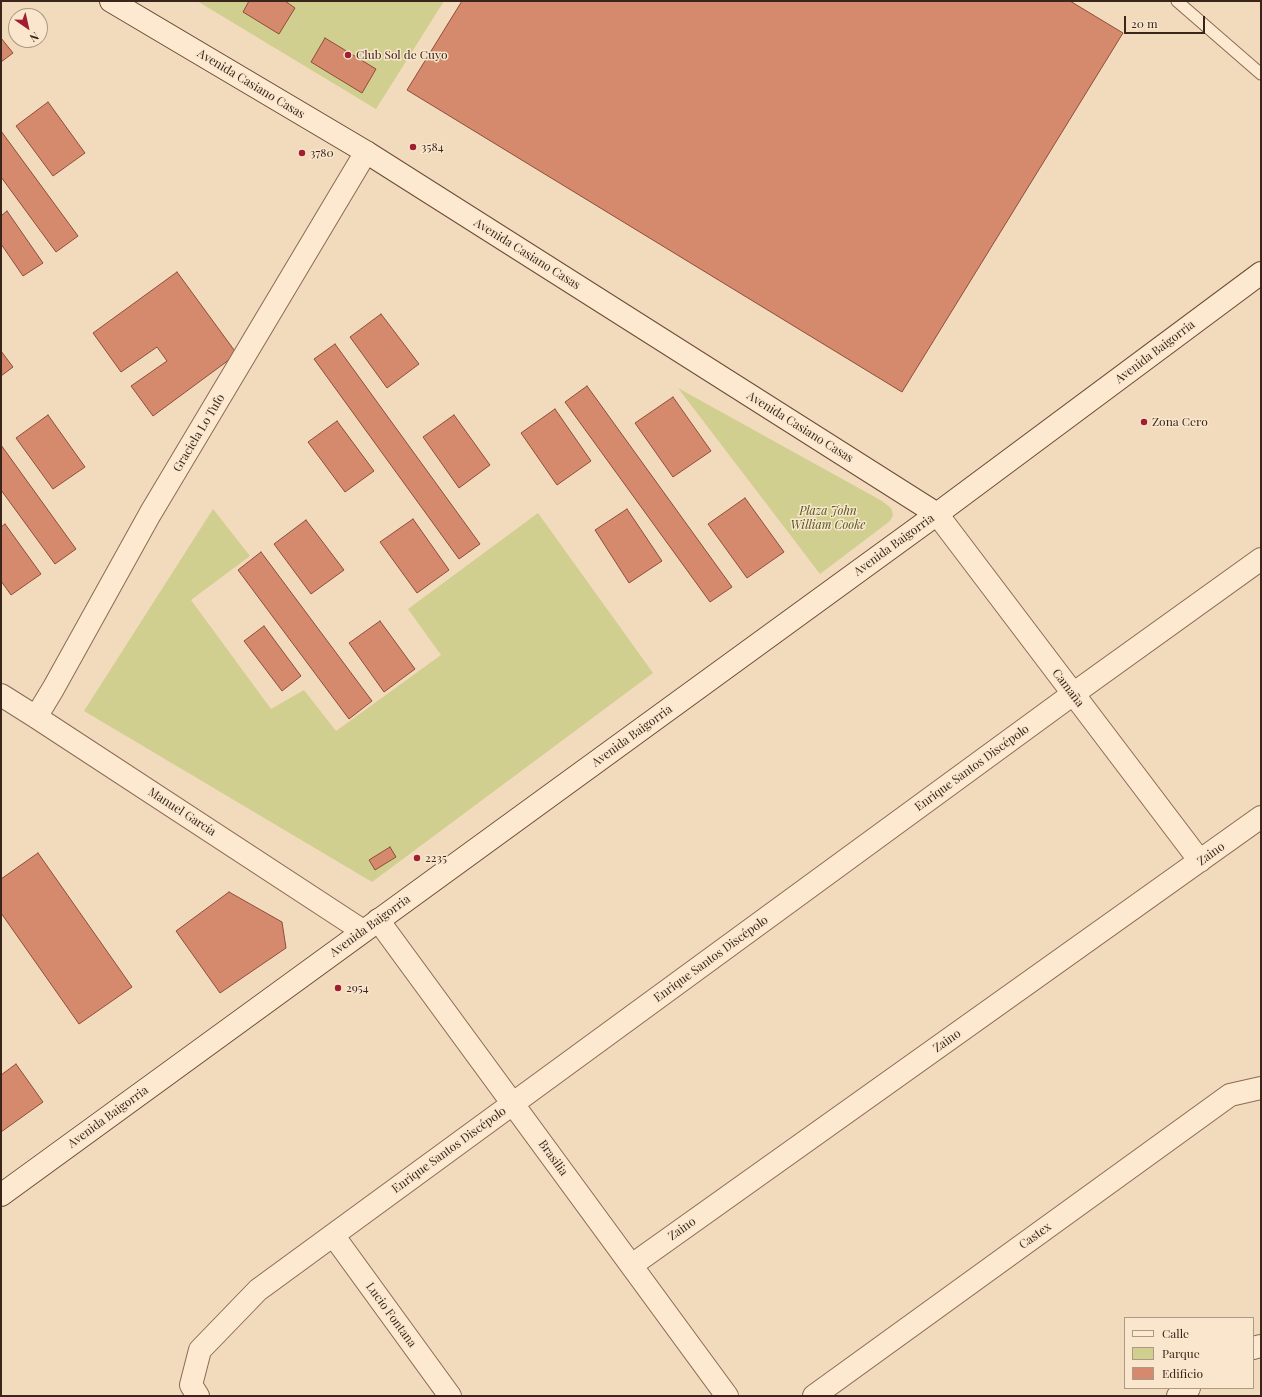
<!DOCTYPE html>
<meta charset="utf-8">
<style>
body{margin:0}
#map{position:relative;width:1262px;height:1397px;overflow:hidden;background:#f2dabd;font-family:"Playfair Display",serif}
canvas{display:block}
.frame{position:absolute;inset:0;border:2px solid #39251a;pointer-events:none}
.legend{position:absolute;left:1124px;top:1317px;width:130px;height:72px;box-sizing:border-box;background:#f9e6cd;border:1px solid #ac9985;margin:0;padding:5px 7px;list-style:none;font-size:12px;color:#39251a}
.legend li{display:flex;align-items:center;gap:8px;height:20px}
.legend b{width:20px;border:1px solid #ac9985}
.north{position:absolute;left:8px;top:8px;width:40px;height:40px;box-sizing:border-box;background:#f9e6cd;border:1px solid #ac9985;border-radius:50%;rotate:146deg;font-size:11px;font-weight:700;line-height:16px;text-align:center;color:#39251a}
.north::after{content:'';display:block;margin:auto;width:14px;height:18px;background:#a11e32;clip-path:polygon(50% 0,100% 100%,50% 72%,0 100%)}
.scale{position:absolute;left:1124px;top:16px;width:81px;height:18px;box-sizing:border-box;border:2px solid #39251a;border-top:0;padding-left:5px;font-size:12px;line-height:14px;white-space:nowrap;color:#39251a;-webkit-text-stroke:3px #f9e6cd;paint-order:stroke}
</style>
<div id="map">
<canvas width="1262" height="1397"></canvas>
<div class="frame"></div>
<ul class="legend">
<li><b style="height:5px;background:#fce9d0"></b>Calle</li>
<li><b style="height:11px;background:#d1cf90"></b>Parque</li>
<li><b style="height:11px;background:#d58a6e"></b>Edificio</li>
</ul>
<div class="north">N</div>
<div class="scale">20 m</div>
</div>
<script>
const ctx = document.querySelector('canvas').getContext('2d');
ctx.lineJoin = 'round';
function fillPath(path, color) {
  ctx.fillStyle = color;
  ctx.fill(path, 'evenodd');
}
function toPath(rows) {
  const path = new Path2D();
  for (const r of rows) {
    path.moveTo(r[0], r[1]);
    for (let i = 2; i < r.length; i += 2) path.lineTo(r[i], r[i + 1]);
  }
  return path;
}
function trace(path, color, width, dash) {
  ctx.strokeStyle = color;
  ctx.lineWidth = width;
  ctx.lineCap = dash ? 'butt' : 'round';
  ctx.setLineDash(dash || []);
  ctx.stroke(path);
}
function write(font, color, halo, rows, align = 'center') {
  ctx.font = font + ' "Playfair Display",serif';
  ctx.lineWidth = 3;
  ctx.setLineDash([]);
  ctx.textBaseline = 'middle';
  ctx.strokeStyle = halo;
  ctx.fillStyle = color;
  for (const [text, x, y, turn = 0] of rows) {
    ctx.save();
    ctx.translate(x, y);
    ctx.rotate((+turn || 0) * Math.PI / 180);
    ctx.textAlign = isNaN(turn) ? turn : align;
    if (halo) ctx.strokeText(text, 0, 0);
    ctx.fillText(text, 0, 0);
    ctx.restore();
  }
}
const green = toPath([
 [197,1,444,1,376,109],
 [678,388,882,501,891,508,893,515,890,521,820,574],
 [213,509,250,556,191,600,271,709,304,690,336,731,441,655,408,609,538,513,653,673,372,882,84,711]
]);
const building = toPath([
 [249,1,285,1,295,8,279,34,243,12,249,1],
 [462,1,1070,1,1123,33,902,392,407,90,462,1],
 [1,38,13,53,1,62,1,38],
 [325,38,376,69,362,93,311,62,325,38],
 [48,102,85,153,53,176,16,126,48,102],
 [1,131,78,236,56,252,1,177,1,131],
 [7,211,43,263,23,276,1,244,1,216,7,211],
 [177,272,237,354,153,416,131,386,167,361,157,347,121,372,93,333,177,272],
 [381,314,419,364,387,388,350,337,381,314],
 [335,344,480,544,459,559,314,359,335,344],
 [1,351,13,367,1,376,1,351],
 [587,386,732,587,710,602,565,402,587,386],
 [673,397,711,451,673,477,635,423,673,397],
 [555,409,591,461,557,485,521,433,555,409],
 [48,415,85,467,53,489,16,438,48,415],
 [454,415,490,465,459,488,423,437,454,415],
 [337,421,374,471,345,492,308,442,337,421],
 [1,445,76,549,55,564,1,490,1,445],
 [745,498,784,552,747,578,708,524,745,498],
 [627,509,662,561,629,583,595,530,627,509],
 [413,519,449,570,417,593,380,542,413,519],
 [306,520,344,570,311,594,274,544,306,520],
 [5,524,41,574,11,595,1,581,1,527,5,524],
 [261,552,372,701,349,719,238,570,261,552],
 [380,621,415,669,384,692,349,643,380,621],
 [264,626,301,676,282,691,244,641,264,626],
 [390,847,396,857,375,870,369,860,390,847],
 [38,853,132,987,79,1024,1,913,1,879,38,853],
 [229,892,282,922,286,948,220,993,176,931,229,892],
 [16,1064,43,1102,1,1132,1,1075,16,1064]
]);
const lane = toPath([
 [1177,1,1261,74]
]);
const street = toPath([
 [937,514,1200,861],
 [1,695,36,717,363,931],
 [36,717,53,689,150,514,366,152],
 [378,920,727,1396],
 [333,1235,450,1396],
 [632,1265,1261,817],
 [1253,1348,1261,1346],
 [198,1396,191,1385,200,1350,258,1290,1073,694,1261,559],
 [814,1396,1230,1095,1261,1088],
 [1178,1396,1189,1388]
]);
const secondary = toPath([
 [111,1,366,152,937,514],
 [1,1195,937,514,1261,273]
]);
const markers = [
 [348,55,4,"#a11e32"],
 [413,147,4,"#a11e32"],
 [302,153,4,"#a11e32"],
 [1144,422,4,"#a11e32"],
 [417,858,4,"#a11e32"],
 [338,988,4,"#a11e32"]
];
const poiNames = [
 ["Club Sol de Cuyo",356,55],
 ["3584",421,147],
 ["3780",310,153],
 ["Zona Cero",1152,422],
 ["2235",425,858],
 ["2954",346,988]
];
const streetNames = [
 ["Avenida Casiano Casas",251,84,31],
 ["Avenida Casiano Casas",527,254,32],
 ["Avenida Baigorria",1155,352,-37],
 ["Avenida Casiano Casas",800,427,32],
 ["Graciela Lo Tufo",199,433,-59],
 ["Avenida Baigorria",894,545,-36],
 ["Camaña",1068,688,53],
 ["Avenida Baigorria",632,736,-36],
 ["Enrique Santos Discépolo",972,768,-36],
 ["Manuel García",182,812,33],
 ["Zaino",1211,854,-36],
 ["Avenida Baigorria",370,926,-36],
 ["Enrique Santos Discépolo",711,959,-36],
 ["Zaino",947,1041,-35],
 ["Avenida Baigorria",108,1117,-36],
 ["Enrique Santos Discépolo",449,1150,-36],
 ["Brasilia",553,1158,54],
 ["Zaino",682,1229,-35],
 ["Castex",1035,1236,-36],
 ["Lucio Fontana",391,1315,54]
];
const parkNames = [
 ["Plaza John",828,511],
 ["William Cooke",828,525]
];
fillPath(green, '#d1cf90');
fillPath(building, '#d58a6e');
trace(building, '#8e4d37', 1);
trace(lane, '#8c6954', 13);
trace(street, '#8c6954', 24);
trace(secondary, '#6d4b37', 24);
trace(lane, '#fce9d0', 11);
trace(street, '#fce9d0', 22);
trace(secondary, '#fce9d0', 22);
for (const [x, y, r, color] of markers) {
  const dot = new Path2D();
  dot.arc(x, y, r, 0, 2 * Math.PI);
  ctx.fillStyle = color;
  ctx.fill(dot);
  trace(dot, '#f9e6cd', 1.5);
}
write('12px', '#39251a', '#f9e6cd', poiNames, 'left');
write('12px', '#39251a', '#f9e6cd', streetNames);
write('italic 12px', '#52581f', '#f9e6cd', parkNames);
</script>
